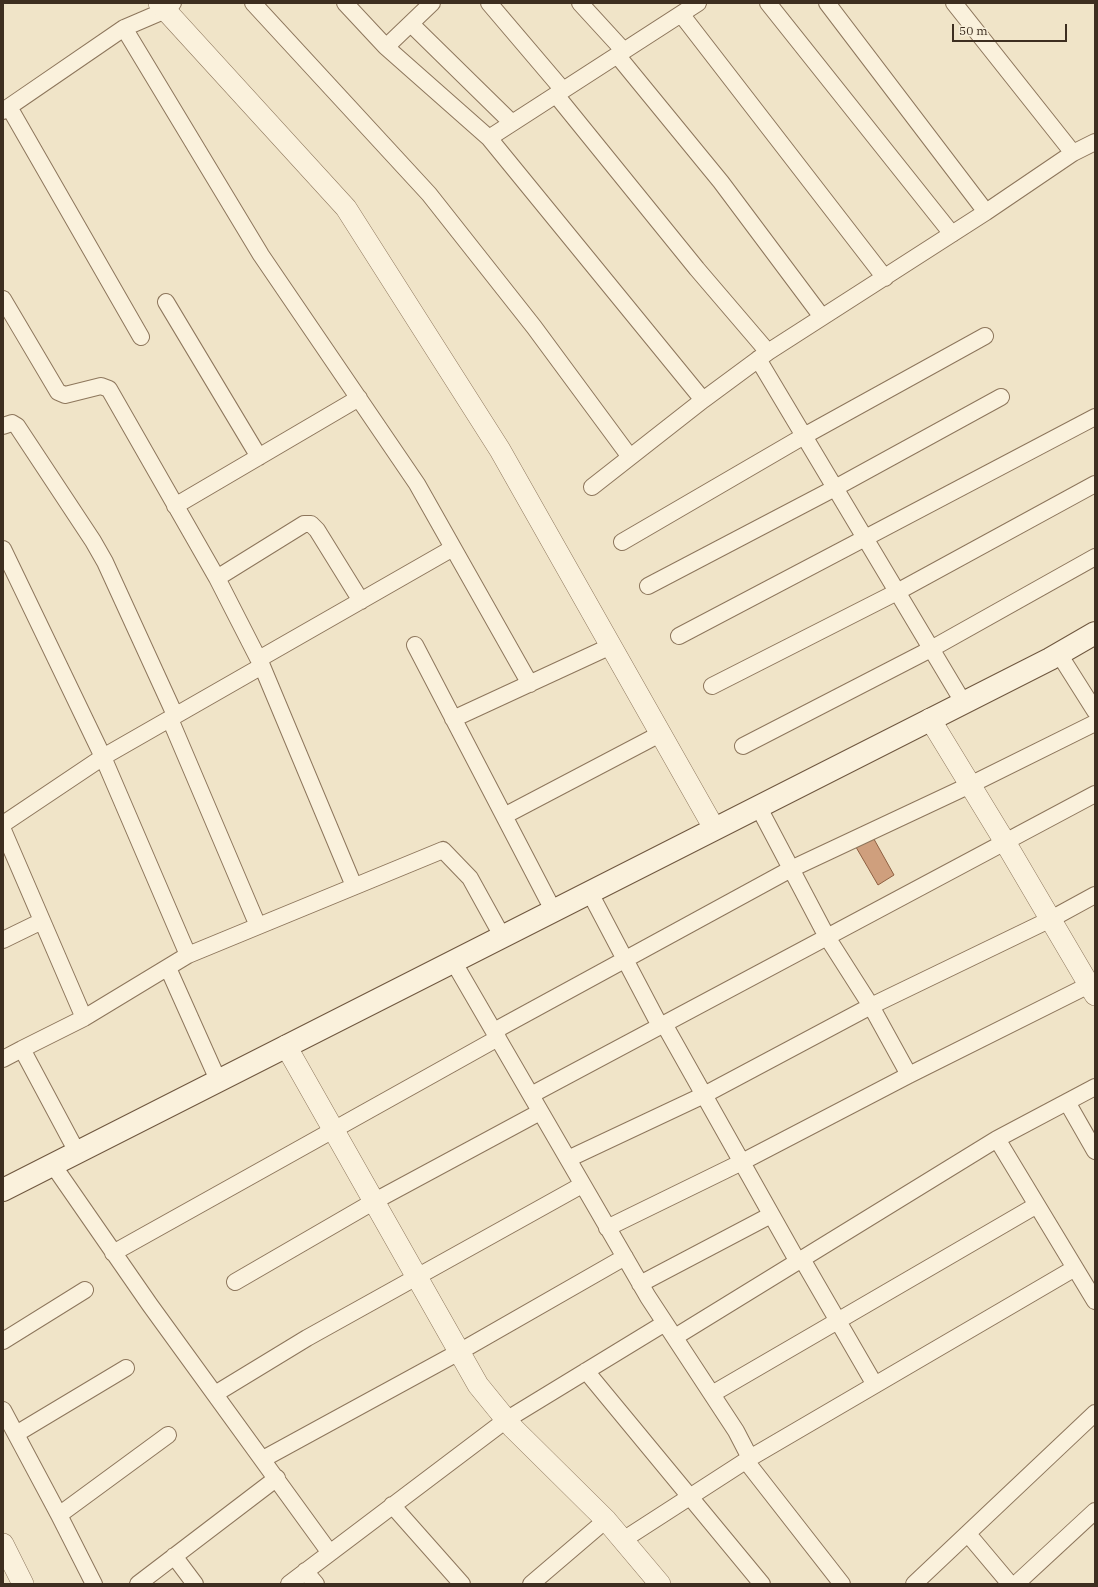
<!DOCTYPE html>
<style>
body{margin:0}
#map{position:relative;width:1098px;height:1587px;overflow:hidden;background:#f0e4c8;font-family:"IBM Plex Serif",serif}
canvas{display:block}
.frame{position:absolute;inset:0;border:4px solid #3d2e20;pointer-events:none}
.scale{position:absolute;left:952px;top:24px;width:115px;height:18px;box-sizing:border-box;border:2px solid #3d2e20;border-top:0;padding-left:5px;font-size:12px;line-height:14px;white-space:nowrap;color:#3d2e20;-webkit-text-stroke:3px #f7eed8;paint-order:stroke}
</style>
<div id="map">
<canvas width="1098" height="1587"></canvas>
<div class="frame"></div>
<div class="scale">50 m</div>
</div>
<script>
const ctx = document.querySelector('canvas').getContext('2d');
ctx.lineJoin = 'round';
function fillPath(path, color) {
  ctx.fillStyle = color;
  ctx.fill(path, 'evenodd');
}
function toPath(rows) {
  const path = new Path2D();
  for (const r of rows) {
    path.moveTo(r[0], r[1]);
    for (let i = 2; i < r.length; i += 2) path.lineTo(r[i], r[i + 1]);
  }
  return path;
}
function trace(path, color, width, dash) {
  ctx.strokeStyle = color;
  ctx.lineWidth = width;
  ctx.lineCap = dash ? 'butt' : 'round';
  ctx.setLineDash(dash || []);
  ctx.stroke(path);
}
const building = toPath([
 [870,832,894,875,878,885,853,842,870,832]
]);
const minor = toPath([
 [173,3,166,10,124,28,261,255,417,484,530,684],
 [253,3,429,194,534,327,630,457],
 [345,3,386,47,432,3],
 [489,3,563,90],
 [580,3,624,51],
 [768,3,952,234],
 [827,3,986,212],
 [681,14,885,278],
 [411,24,512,123],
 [386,47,489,138,703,400,768,352,986,212,1073,153,954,3],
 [617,55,721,182,822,317],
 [556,95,697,269,768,352],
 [9,107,141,337],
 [3,111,124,28],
 [489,138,698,3],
 [1073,153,1095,142],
 [3,299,58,392,65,395,101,386,109,389,217,578,262,666],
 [166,302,259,457],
 [758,359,963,702],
 [3,426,12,423,17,426,93,541,105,562,175,715],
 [592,487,703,400],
 [175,506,359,398],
 [622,542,804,436,985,336],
 [3,549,103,757,188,955,84,1018,22,1049,77,1152],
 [217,578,304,524,311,524,317,530,361,601],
 [648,586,835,488,1001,397],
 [679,636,1095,417],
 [415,645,553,910],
 [1059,654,1095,711],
 [259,659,453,548],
 [712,686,897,592,1095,484],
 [170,719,258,926],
 [453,719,611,646],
 [743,746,931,649,1095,557],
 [758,806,827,937,871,1006,909,1075],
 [504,816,660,734],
 [3,824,103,757,262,666,354,886],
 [3,830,84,1018],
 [589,891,660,1026],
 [3,940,42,921],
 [188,955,443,850,470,878,502,936],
 [453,961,648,1297,736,1431,750,1458],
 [168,968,218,1080],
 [664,1024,798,1262],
 [494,1031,791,869,970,785,1095,723],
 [3,1059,22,1049],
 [531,1095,1095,794],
 [1067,1102,1095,1151],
 [997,1139,1095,1301],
 [568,1159,704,1095,871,1006,1051,919,1095,895],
 [53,1165,150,1305,330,1553],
 [607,1228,742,1162,909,1075,1095,982],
 [113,1253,498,1038],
 [802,1259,875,1385],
 [235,1282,373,1202,540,1112],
 [640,1284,771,1215],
 [675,1337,997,1139,1095,1087],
 [3,1341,85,1290],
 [586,1371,762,1584],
 [215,1394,307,1338,582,1185],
 [712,1394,1037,1205],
 [3,1410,59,1515,94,1584],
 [16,1434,126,1368],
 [263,1459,459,1352,625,1257],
 [746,1461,842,1584],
 [392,1505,462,1584],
 [59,1515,168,1435],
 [968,1534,1010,1584],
 [623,1540,750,1458,1075,1268],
 [174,1556,195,1584],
 [305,1571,316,1584],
 [138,1584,277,1478],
 [289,1584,506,1420,665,1323],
 [531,1584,606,1520],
 [914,1584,1095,1413],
 [1016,1584,1095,1511]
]);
const tertiary = toPath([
 [159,3,346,208,500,450,714,828],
 [930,719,1005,842,1095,995],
 [286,1046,478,1385,513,1428,606,1520,660,1584],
 [3,1544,23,1584]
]);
const secondary = toPath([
 [3,1190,1050,659,1095,633]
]);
fillPath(building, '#cf9f7d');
trace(building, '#8d5f41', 1);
trace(minor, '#8d765c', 18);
trace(tertiary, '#8d765c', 22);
trace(secondary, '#6f573f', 24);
trace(minor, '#faf1dc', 16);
trace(tertiary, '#faf1dc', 21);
trace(secondary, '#faf1dc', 22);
</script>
